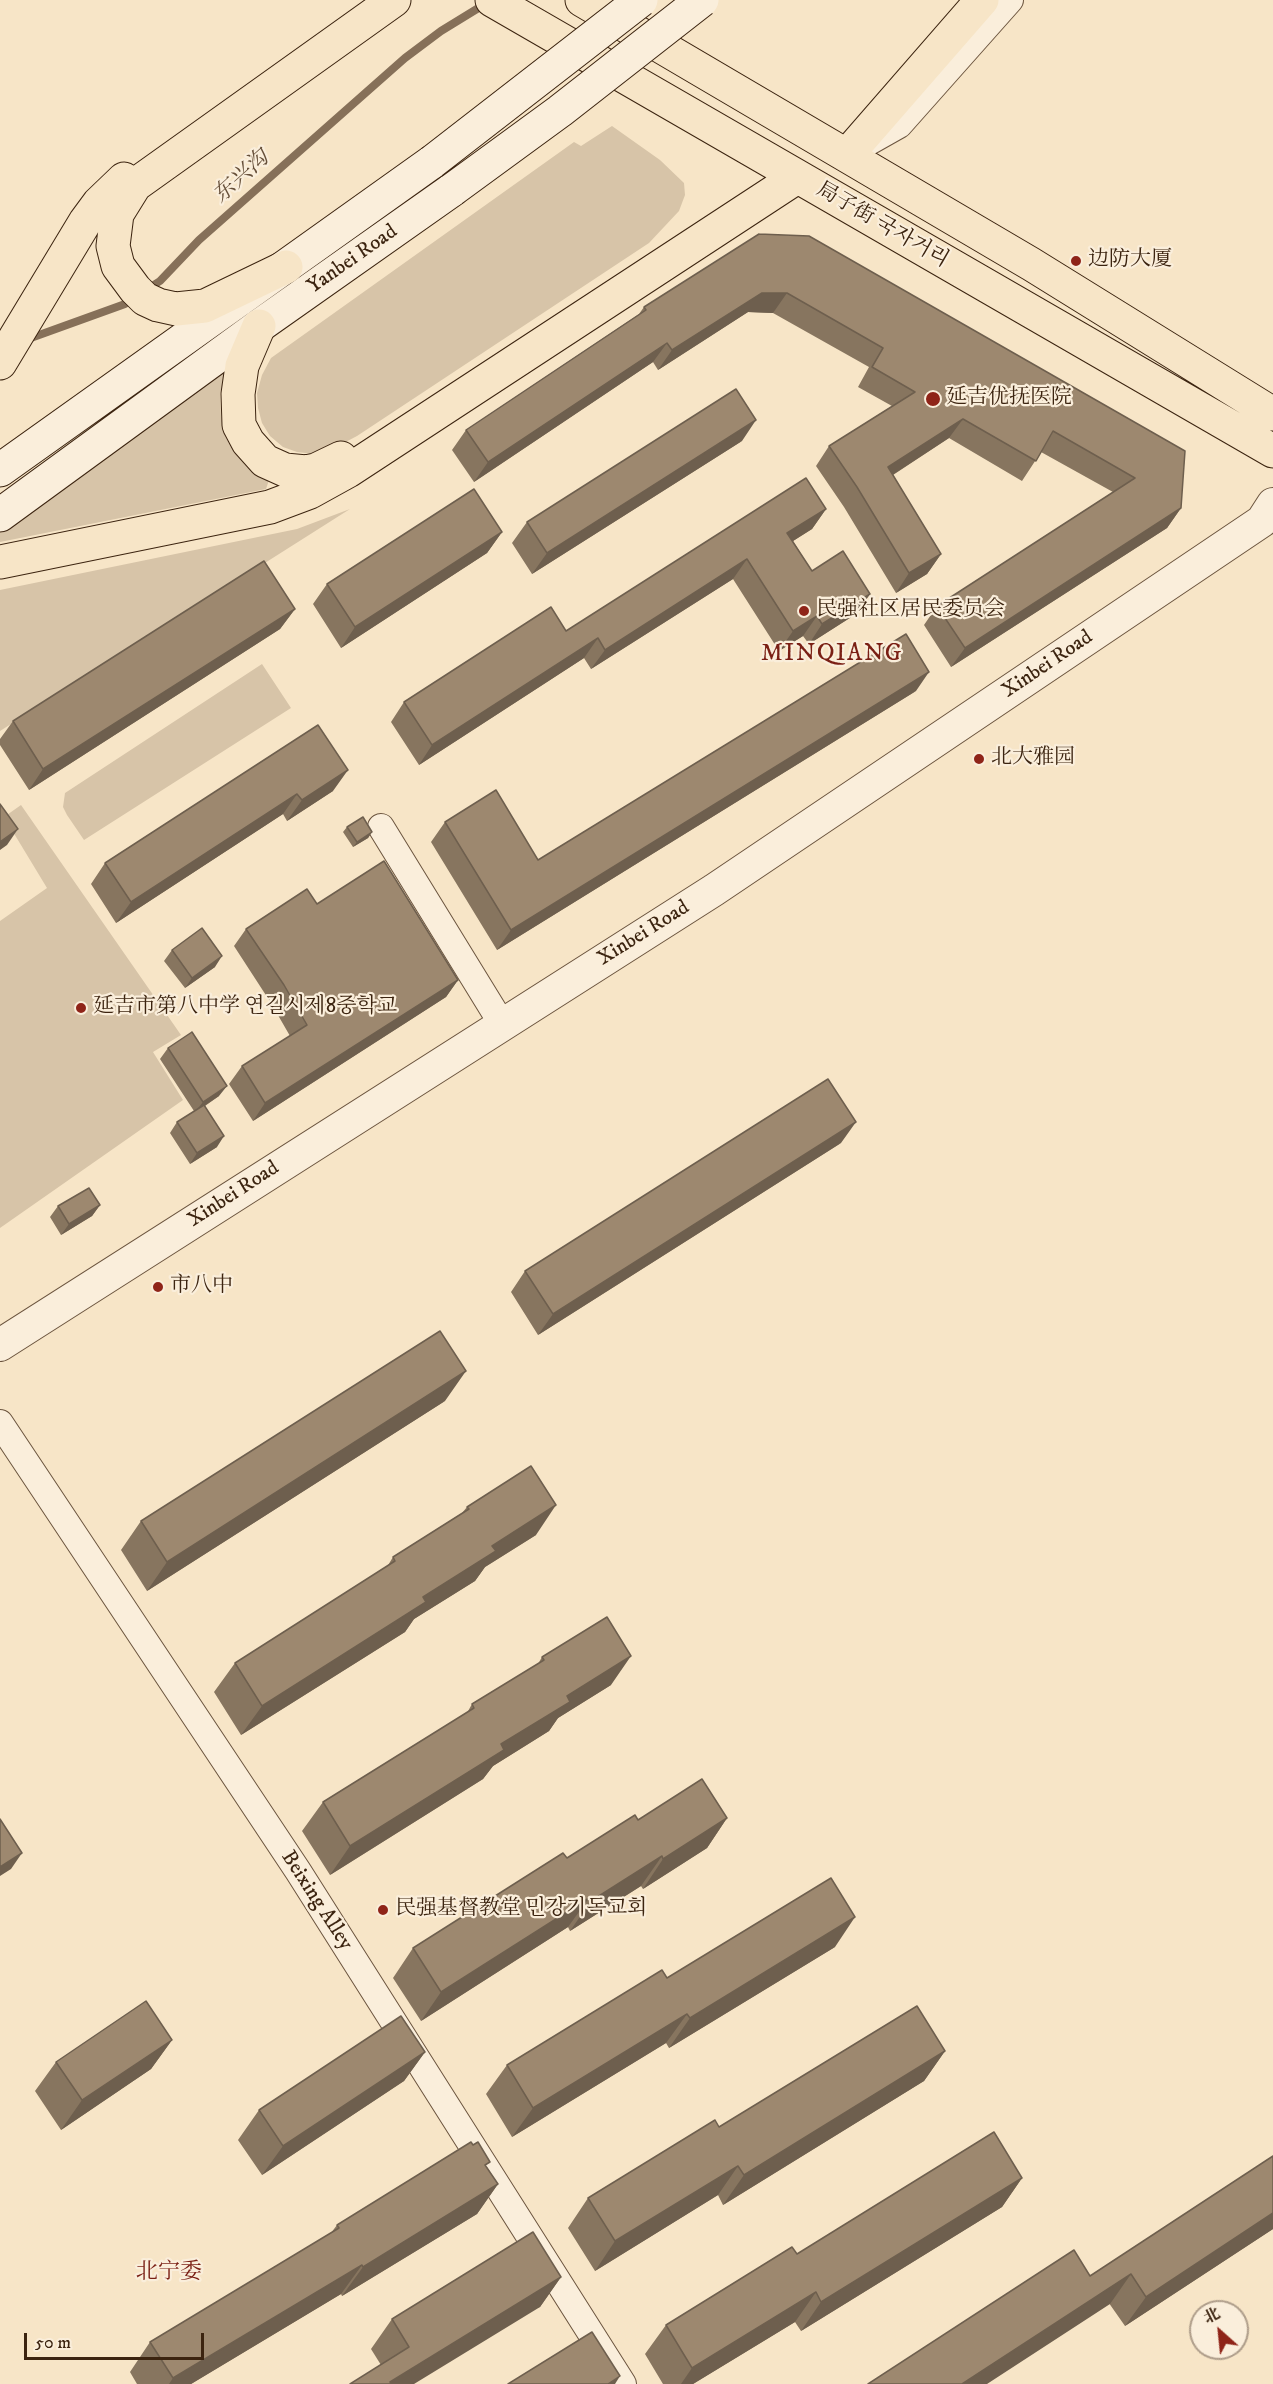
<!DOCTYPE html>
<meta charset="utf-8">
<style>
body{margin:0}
#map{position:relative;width:1273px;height:2384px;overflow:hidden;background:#f7e5c7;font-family:"IM FELL DW Pica","Noto Serif SC",serif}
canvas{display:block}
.north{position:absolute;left:1189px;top:2300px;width:60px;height:60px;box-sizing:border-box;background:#faeedb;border:2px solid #ae9d8a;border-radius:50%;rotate:333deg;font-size:16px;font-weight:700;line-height:24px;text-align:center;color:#3c2410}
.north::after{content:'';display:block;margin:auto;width:21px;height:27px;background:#8f2418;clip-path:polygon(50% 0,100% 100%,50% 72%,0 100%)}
.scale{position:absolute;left:24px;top:2333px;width:180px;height:27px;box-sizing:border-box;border:3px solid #3c2410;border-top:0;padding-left:8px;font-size:18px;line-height:21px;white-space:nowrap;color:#3c2410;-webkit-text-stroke:4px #faeedb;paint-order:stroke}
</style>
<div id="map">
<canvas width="1273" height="2384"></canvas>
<div class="north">北</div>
<div class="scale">50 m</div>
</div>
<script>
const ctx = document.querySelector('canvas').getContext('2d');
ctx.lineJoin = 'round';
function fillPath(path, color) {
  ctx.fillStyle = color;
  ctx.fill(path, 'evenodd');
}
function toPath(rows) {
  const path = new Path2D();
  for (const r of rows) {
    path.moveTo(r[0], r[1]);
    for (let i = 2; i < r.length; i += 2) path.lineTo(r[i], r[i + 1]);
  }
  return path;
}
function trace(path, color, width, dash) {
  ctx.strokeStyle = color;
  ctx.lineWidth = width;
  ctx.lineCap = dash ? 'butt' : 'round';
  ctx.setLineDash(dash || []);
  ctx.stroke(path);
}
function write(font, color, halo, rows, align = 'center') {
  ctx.font = font + ' "IM FELL DW Pica","Noto Serif SC","Noto Serif KR",serif';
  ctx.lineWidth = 4.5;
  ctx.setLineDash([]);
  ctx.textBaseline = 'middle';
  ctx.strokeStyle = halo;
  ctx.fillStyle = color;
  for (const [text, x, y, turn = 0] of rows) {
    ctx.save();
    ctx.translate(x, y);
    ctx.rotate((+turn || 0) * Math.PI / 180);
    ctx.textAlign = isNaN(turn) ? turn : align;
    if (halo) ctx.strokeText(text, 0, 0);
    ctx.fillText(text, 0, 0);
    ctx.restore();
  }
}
const green = toPath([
 [612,126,660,160,684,183,685,195,679,211,649,243,357,436,338,446,314,454,297,452,283,447,270,436,262,423,258,408,257,393,262,375,271,358,574,142,581,146],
 [227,369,220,393,221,416,225,436,233,449,245,461,270,477,266,489,0,542,0,531],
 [350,509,0,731,0,590,297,529],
 [262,664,291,708,84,840,67,815,63,807,65,793],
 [21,805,181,1035,153,1052,183,1100,0,1228,0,921,47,888,4,817]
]);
const stream = toPath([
 [146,290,160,281,199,240,405,58,441,31,485,4],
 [28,339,125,304,134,298]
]);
const minor = toPath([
 [860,147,899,125,1010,0],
 [381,827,502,1024],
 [0,1423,298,1871,623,2384]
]);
const tertiary = toPath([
 [0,1345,714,890,1262,521,1273,504]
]);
const secondary = toPath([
 [0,470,432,162],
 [0,515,259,326,452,190]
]);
const primary = toPath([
 [492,0,1273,451],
 [582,0,1031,264,1273,414],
 [847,155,982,0],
 [286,267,205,306,176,309,158,305,145,299,135,289,118,266,113,246,117,214,135,185,394,0],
 [259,326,242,366,238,394,239,425,248,442,265,461,285,470,306,472,316,470,341,458],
 [0,363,85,222,99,203,124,179],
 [0,562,270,507,310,492,348,471,797,177]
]);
const secondaryBridge = toPath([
 [432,162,641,0],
 [452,190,560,111,702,0]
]);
const wall = toPath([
 [809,236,1181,508,1167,528,951,667,924,625,937,606,1113,492,1041,452,1022,481,949,438,893,475,941,554,927,574,896,593,844,507,816,466,829,446,892,406,858,387,869,367,773,313,748,312,658,370,653,362,474,482,452,450,466,430,639,314,644,307],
 [742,441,532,574,512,543,527,522],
 [826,509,812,529,793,541,812,571,870,594,856,614,809,644,803,636,779,651,733,579,591,669,584,658,419,765,391,722,404,702,566,631],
 [502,532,487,553,341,648,313,604,327,584],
 [295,609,280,629,29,790,0,745,0,739,13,721],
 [916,691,497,950,431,842,445,822,538,860],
 [318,725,333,791,287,821,283,814,116,923,91,884,105,863],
 [347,827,372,832,368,838,353,847,343,832],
 [317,904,458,980,446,997,253,1121,229,1084,242,1066,290,1036,271,1003,234,946,246,929],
 [172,950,215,967,185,988,164,961],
 [168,1048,219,1096,205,1106,217,1147,190,1164,170,1133,177,1122,194,1111,160,1059],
 [841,1143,538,1335,511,1292,525,1271],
 [100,1205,92,1216,61,1235,50,1217,58,1206],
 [445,1401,147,1591,121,1550,141,1521],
 [467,1507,536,1535,485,1567,475,1581,414,1619,405,1632,241,1735,214,1692,235,1663,387,1567,393,1557,462,1513],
 [542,1657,611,1685,558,1718,549,1731,493,1766,483,1779,330,1875,302,1831,323,1802,467,1713,472,1704,538,1664],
 [727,1818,707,1848,643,1889,641,1886,570,1931,568,1927,421,2021,393,1978,413,1948,567,1858,638,1820],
 [835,1947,669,2048,666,2043,512,2137,486,2094,507,2065,667,1978],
 [172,2040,151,2069,61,2130,35,2091,56,2062],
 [945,2051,924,2081,723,2205,718,2195,595,2271,568,2228,588,2198,719,2127],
 [425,2052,404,2081,262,2175,238,2140,259,2110],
 [1273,2156,1273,2229,1125,2326,1090,2276],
 [487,2167,498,2184,477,2214,342,2296,341,2294,191,2384,137,2384,130,2372,150,2342,331,2233,337,2225],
 [1022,2178,1002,2207,801,2331,795,2322,693,2384,663,2384,645,2354,666,2325,797,2254],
 [561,2277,540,2307,381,2365,371,2349,392,2319]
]);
const shadedWall = toPath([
 [762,293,787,293,773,313,748,312,658,370,672,350],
 [667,343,653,362,474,482,488,462],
 [963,419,949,438,874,487,888,467],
 [756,420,742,441,532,574,547,553],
 [1181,508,1167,528,951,667,965,648],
 [826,509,812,529,774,553,787,533],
 [502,532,487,553,341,648,355,627],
 [941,554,927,574,896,593,909,573],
 [747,559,733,579,591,669,605,650],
 [870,594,856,614,809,644,822,624],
 [295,609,280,629,29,790,43,769],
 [817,616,803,636,779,651,793,631],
 [598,638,584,658,419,765,432,745],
 [929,672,916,691,497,950,511,930],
 [348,770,333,791,287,821,302,800],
 [297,794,283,814,116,923,131,902],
 [18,829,7,845,0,850,0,842],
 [372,832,368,838,353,847,357,842],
 [222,956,215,967,185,988,192,978],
 [458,980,446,997,253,1121,265,1103],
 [227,1086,219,1096,195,1112,203,1102],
 [856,1122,841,1143,538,1335,553,1314],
 [224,1136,217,1147,190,1164,197,1153],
 [100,1205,92,1216,61,1235,69,1224],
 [466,1371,445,1401,147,1591,167,1562],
 [556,1505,536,1535,485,1567,475,1581,414,1619,405,1632,241,1735,262,1706,423,1597,492,1546],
 [631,1656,611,1685,558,1718,549,1731,493,1766,483,1779,330,1875,350,1846,501,1744,567,1696],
 [727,1818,707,1848,643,1889,663,1859],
 [22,1853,11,1869,0,1876,0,1867],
 [662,1856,641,1886,570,1931,591,1901],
 [589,1898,568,1927,421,2021,441,1992],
 [855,1917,835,1947,669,2048,690,2018],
 [687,2014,666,2043,512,2137,533,2108],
 [172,2040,151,2069,61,2130,82,2100],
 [945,2051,924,2081,723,2205,744,2175],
 [425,2052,404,2081,262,2175,283,2146],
 [738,2166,718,2195,595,2271,615,2241],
 [1022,2178,1002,2207,801,2331,821,2302],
 [498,2184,477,2214,342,2296,363,2267],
 [1273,2213,1273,2229,1125,2326,1146,2297],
 [362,2265,341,2294,191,2384,169,2384,173,2378],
 [1131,2274,1110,2304,987,2384,962,2384],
 [561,2277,540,2307,414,2384,388,2384,390,2382],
 [816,2292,795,2322,693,2384,681,2384,692,2368],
 [620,2376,615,2384,608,2384]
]);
const building = toPath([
 [759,234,809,236,1185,451,1181,508,965,648,937,606,1135,478,1053,431,1036,461,963,419,888,467,941,554,909,573,857,487,829,446,915,392,872,367,883,348,787,293,762,293,672,350,667,343,488,462,466,430,646,310,644,307,759,234],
 [736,389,756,420,547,553,527,522,736,389],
 [806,478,826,509,787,533,812,571,843,551,870,594,822,624,817,616,793,631,747,559,605,650,598,638,432,745,404,702,551,607,566,631,806,478],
 [474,489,502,532,355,627,327,584,474,489],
 [264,561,295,609,43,769,13,721,264,561],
 [906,634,929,672,511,930,445,822,496,790,538,860,906,634],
 [318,725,348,770,302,800,297,794,131,902,105,863,318,725],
 [0,804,18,829,0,842,0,804],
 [363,817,372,832,357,842,347,827,363,817],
 [384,861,458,980,265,1103,242,1066,307,1025,284,985,246,929,307,889,317,904,384,861],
 [202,928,222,956,192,978,172,950,202,928],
 [192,1032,227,1086,203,1102,168,1048,192,1032],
 [828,1079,856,1122,553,1314,525,1271,828,1079],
 [204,1105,224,1136,197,1153,177,1122,204,1105],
 [89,1188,100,1205,69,1224,58,1206,89,1188],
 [440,1331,466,1371,167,1562,141,1521,440,1331],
 [531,1466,556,1505,492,1546,496,1551,423,1597,426,1602,262,1706,235,1663,395,1561,393,1557,469,1509,467,1507,531,1466],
 [607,1617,631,1656,567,1696,570,1702,501,1744,504,1750,350,1846,323,1802,474,1708,472,1704,544,1660,542,1657,607,1617],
 [702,1779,727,1818,663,1859,662,1856,591,1901,589,1898,441,1992,413,1948,563,1853,567,1858,635,1815,638,1820,702,1779],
 [0,1819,22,1853,0,1867,0,1819],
 [831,1878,855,1917,690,2018,687,2014,533,2108,507,2065,662,1970,667,1978,831,1878],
 [146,2001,172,2040,82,2100,56,2062,146,2001],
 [917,2006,945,2051,744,2175,738,2166,615,2241,588,2198,715,2120,719,2127,917,2006],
 [401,2016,425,2052,283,2146,259,2110,401,2016],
 [994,2132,1022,2178,821,2302,816,2292,692,2368,666,2325,792,2247,797,2254,994,2132],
 [471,2142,473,2145,478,2142,490,2162,485,2165,498,2184,363,2267,362,2265,173,2378,150,2342,339,2228,337,2225,471,2142],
 [1273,2156,1273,2213,1146,2297,1131,2274,962,2384,868,2384,1074,2250,1090,2276,1273,2156],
 [533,2232,561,2277,390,2382,391,2384,350,2384,409,2347,392,2319,533,2232],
 [592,2332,620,2376,608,2384,508,2384,592,2332]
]);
const markers = [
 [1076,261,6,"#8f2418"],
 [933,399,8,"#8f2418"],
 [804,611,6,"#8f2418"],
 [979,759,6,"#8f2418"],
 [81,1008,6,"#8f2418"],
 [158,1287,6,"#8f2418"],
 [383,1910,6,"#8f2418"]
];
const streetNames = [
 ["局子街 국자거리",882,226,30],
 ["Yanbei Road",353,260,-35],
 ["Xinbei Road",1048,665,-34],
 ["Xinbei Road",644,934,-32],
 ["Xinbei Road",234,1195,-33],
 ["Beixing Alley",316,1901,57]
];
const poiNames = [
 ["边防大厦",1088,261],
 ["延吉优抚医院",946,399],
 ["民强社区居民委员会",816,611],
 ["北大雅园",991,759],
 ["延吉市第八中学 연길시제8중학교",93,1008],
 ["市八中",170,1287],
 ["民强基督教堂 민강기독교회",395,1910]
];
const waterNames = [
 ["东兴沟",242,178,-42]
];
const neighbourhoodNames = [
 ["北宁委",169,2273]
];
const quarterNames = [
 ["MINQIANG",832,655]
];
fillPath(green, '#d7c4a8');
trace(stream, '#867059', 8);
trace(minor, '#6b543e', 28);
trace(tertiary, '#6b543e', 34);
trace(secondary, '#3c2410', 35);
trace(primary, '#3c2410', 35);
trace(minor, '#faeedb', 26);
trace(tertiary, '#faeedb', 32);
trace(secondary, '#faeedb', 33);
trace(primary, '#f7e5c7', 33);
trace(secondaryBridge, '#3c2410', 35, []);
trace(secondaryBridge, '#faeedb', 33);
fillPath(wall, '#87755f');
fillPath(shadedWall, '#6e5f4e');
fillPath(building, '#9d886f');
trace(building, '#6e5f4e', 1.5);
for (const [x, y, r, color] of markers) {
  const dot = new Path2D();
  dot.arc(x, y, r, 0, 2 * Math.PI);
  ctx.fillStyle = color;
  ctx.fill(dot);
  trace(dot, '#faeedb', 2);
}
write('21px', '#3c2410', '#faeedb', streetNames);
write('21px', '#3c2410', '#faeedb', poiNames, 'left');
write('italic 22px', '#67503a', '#faeedb', waterNames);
write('22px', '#7a1f14', '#faeedb', neighbourhoodNames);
ctx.letterSpacing = '1.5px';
write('24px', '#7a1f14', '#faeedb', quarterNames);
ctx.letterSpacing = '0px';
</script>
